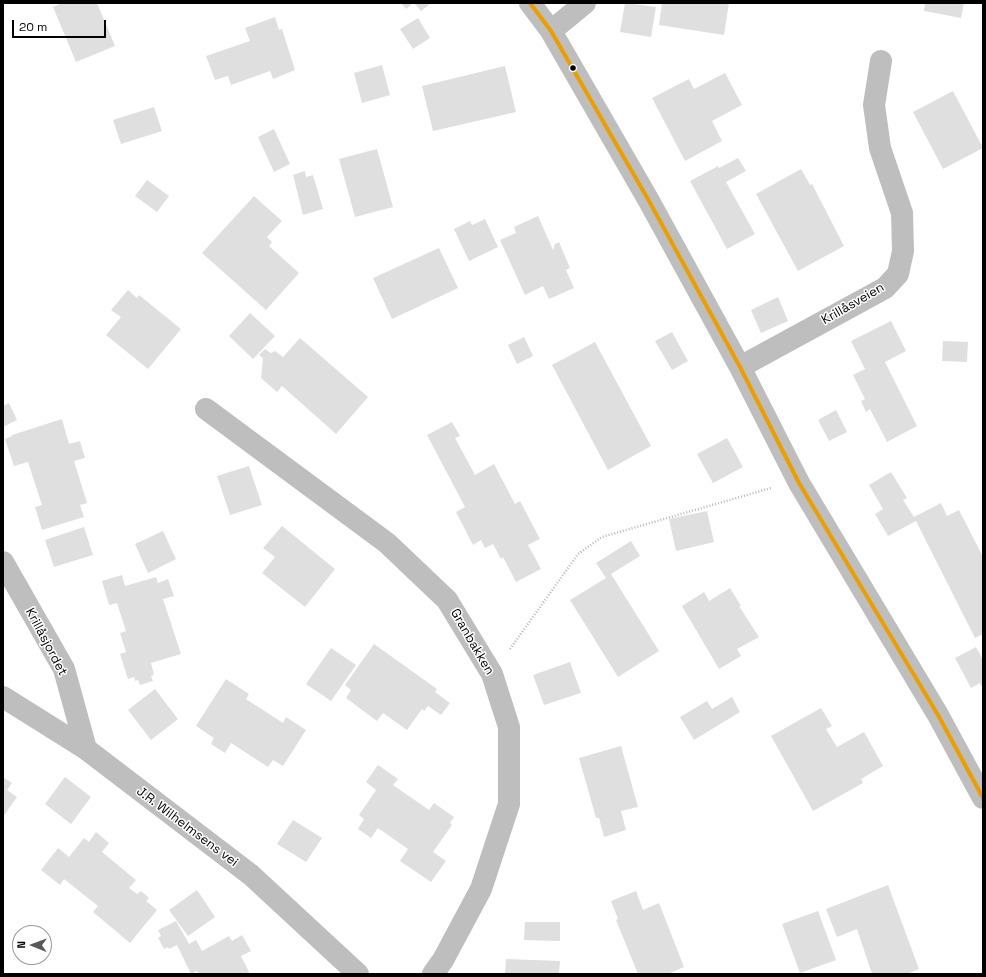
<!DOCTYPE html>
<meta charset="utf-8">
<style>
body{margin:0}
#map{position:relative;width:986px;height:977px;overflow:hidden;background:#fff;font-family:"Space Grotesk",sans-serif}
canvas{display:block}
.frame{position:absolute;inset:0;border:4px solid #000;pointer-events:none}
.north{position:absolute;left:12px;top:925px;width:40px;height:40px;box-sizing:border-box;background:#fff;border:1px solid #999;border-radius:50%;rotate:271deg;font-size:11px;font-weight:700;line-height:16px;text-align:center;color:#000}
.north::after{content:'';display:block;margin:auto;width:14px;height:18px;background:#595959;clip-path:polygon(50% 0,100% 100%,50% 72%,0 100%)}
.scale{position:absolute;left:12px;top:20px;width:94px;height:18px;box-sizing:border-box;border:2px solid #000;border-top:0;padding-left:5px;font-size:12px;line-height:14px;white-space:nowrap;color:#000;-webkit-text-stroke:3px #fff;paint-order:stroke}
</style>
<div id="map">
<canvas width="986" height="977"></canvas>
<div class="frame"></div>
<div class="north">N</div>
<div class="scale">20 m</div>
</div>
<script>
const ctx = document.querySelector('canvas').getContext('2d');
ctx.lineJoin = 'round';
function fillPath(path, color) {
  ctx.fillStyle = color;
  ctx.fill(path, 'evenodd');
}
function toPath(rows) {
  const path = new Path2D();
  for (const r of rows) {
    path.moveTo(r[0], r[1]);
    for (let i = 2; i < r.length; i += 2) path.lineTo(r[i], r[i + 1]);
  }
  return path;
}
function trace(path, color, width, dash) {
  ctx.strokeStyle = color;
  ctx.lineWidth = width;
  ctx.lineCap = dash ? 'butt' : 'round';
  ctx.setLineDash(dash || []);
  ctx.stroke(path);
}
function write(font, color, halo, rows, align = 'center') {
  ctx.font = font + ' "Space Grotesk",sans-serif';
  ctx.lineWidth = 3;
  ctx.setLineDash([]);
  ctx.textBaseline = 'middle';
  ctx.strokeStyle = halo;
  ctx.fillStyle = color;
  for (const [text, x, y, turn = 0] of rows) {
    ctx.save();
    ctx.translate(x, y);
    ctx.rotate((+turn || 0) * Math.PI / 180);
    ctx.textAlign = isNaN(turn) ? turn : align;
    if (halo) ctx.strokeText(text, 0, 0);
    ctx.fillText(text, 0, 0);
    ctx.restore();
  }
}
const building = toPath([
 [62,3,97,3,115,46,76,62,53,7],
 [401,3,413,3,406,9],
 [414,3,431,3,421,11],
 [625,3,656,7,651,37,620,32],
 [662,3,729,3,724,35,659,25],
 [925,3,964,3,961,18,924,11],
 [275,17,279,30,282,29,295,70,273,79,270,71,231,85,228,76,215,80,206,56,250,41,245,28],
 [418,18,430,38,413,49,400,29],
 [382,65,390,95,362,103,354,73],
 [505,66,516,112,433,131,422,86],
 [725,73,742,105,712,121,722,141,685,161,652,98,689,79,694,89],
 [953,91,983,148,943,169,913,112],
 [154,107,162,131,121,144,113,120],
 [274,129,290,164,274,172,258,137],
 [377,149,393,207,355,217,339,159],
 [738,158,746,171,726,182,755,234,727,249,690,181,718,166,719,168],
 [801,169,810,185,812,184,844,246,798,271,756,194],
 [305,171,306,177,313,175,323,209,303,215,293,175],
 [147,180,169,196,157,212,135,196],
 [254,196,282,221,267,237,272,242,269,246,299,273,266,310,202,253],
 [538,216,553,250,555,244,559,242,570,268,566,270,574,288,549,299,543,286,525,295,500,240,516,233,514,227],
 [485,219,498,247,469,261,454,229,470,221,472,225],
 [439,248,458,288,392,319,373,278],
 [128,290,137,298,139,295,181,329,148,369,106,335,121,317,111,310],
 [778,297,788,321,761,333,751,310],
 [250,313,275,336,253,359,229,336],
 [891,321,906,351,885,362,917,426,887,442,870,409,866,412,861,401,865,399,853,375,865,369,851,341],
 [672,332,688,361,672,370,655,341],
 [524,337,533,356,517,364,508,345],
 [300,338,368,397,336,434,282,386,277,392,261,378,263,358,259,355,265,349,271,353,275,351,283,357],
 [943,341,968,342,967,362,942,361],
 [595,342,651,446,608,470,552,365],
 [9,403,17,420,3,427,3,406],
 [836,410,847,432,829,441,818,420],
 [62,419,69,444,80,441,85,458,74,461,87,503,80,505,84,517,42,530,35,507,42,505,28,462,14,466,5,439,12,436,12,435],
 [452,422,460,436,455,438,475,475,494,464,515,504,520,501,540,539,528,545,541,569,516,582,503,557,501,559,493,544,485,548,481,540,473,545,456,512,465,507,427,435],
 [727,438,743,467,713,483,697,454],
 [249,466,262,505,230,515,217,476],
 [891,472,907,498,903,500,914,517,941,503,947,516,959,510,983,557,983,634,975,638,916,521,888,536,875,514,883,509,869,485],
 [707,511,714,542,676,551,669,519],
 [282,526,335,569,305,607,262,573,275,557,263,548],
 [84,527,93,555,54,567,45,540],
 [163,531,176,559,148,573,135,544],
 [631,541,640,556,611,574,659,651,618,677,570,600,606,578,596,563],
 [122,575,125,586,156,577,158,583,168,579,174,596,163,599,181,654,151,663,154,675,151,676,153,681,140,685,138,680,135,681,134,677,128,679,120,654,126,652,120,633,126,631,117,603,109,605,102,581],
 [730,588,741,606,739,606,759,637,737,649,741,656,719,669,682,606,704,592,709,601],
 [374,644,437,689,435,692,450,703,441,715,428,706,424,711,422,709,407,730,383,713,377,721,346,698,351,690,345,685],
 [976,647,983,660,983,685,981,686,980,683,971,688,955,658],
 [331,648,356,665,331,701,306,684],
 [570,662,581,693,544,705,533,675],
 [226,679,249,694,246,699,283,723,286,717,306,730,283,766,273,760,268,767,231,743,225,753,211,744,214,738,196,726],
 [155,689,178,719,151,740,128,710],
 [732,697,740,712,694,740,680,717,707,701,712,709],
 [821,708,832,726,826,729,837,747,864,732,883,766,861,779,863,783,813,811,771,736],
 [621,746,638,807,621,811,626,830,604,837,599,818,596,818,579,758],
 [378,765,398,779,393,785,429,810,434,803,454,817,450,823,452,825,433,852,446,861,431,882,400,861,408,849,378,828,371,838,358,829,364,819,359,815,376,790,366,782],
 [3,777,12,783,7,790,17,797,3,817],
 [65,777,91,797,71,824,45,804],
 [293,820,322,838,306,862,277,844],
 [96,832,109,843,102,852,136,880,129,888,137,894,141,891,149,898,146,901,157,910,130,943,93,912,98,906,64,879,60,885,41,870,58,848,69,857,84,838,89,842],
 [888,885,919,969,907,974,872,974,857,929,837,937,826,909],
 [197,890,215,917,188,936,169,910],
 [636,891,643,910,659,903,684,967,668,974,638,974,616,920,618,919,611,901],
 [818,911,836,960,800,973,782,924],
 [176,921,189,944,196,940,202,951,229,936,232,941,242,935,251,951,241,956,250,974,199,974,197,971,191,974,177,945,169,949,168,947,164,949,158,938,161,936,158,930],
 [525,922,560,922,560,941,524,940],
 [506,959,560,961,559,974,505,974]
]);
const path = toPath([
 [510,649,578,554,602,537,771,488]
]);
const minor = toPath([
 [530,3,551,31,649,201,740,367,799,483,938,715,983,798],
 [551,31,585,3],
 [740,367,885,288,898,274,903,251,902,213,880,148,874,105,881,61],
 [206,409,387,543,447,600,492,674,509,727,509,804,481,889,443,960,433,974],
 [3,562,64,669,86,749],
 [3,697,86,749,251,875,358,974]
]);
const bus1 = toPath([
 [530,3,551,31,649,201,740,367,799,483,938,715,983,798]
]);
const markers = [
 [573,68,3.5,"#000"]
];
const streetNames = [
 ["Krillåsveien",853,304,-30],
 ["Krillåsjordet",46,642,62],
 ["Granbakken",472,642,60],
 ["J.R. Wilhelmsens vei",187,827,37]
];
fillPath(building, '#dfdfdf');
trace(path, '#b9b9b9', 2.5, [1, 2]);
trace(minor, '#bebebe', 22);
trace(bus1, '#eb9e00', 4);
for (const [x, y, r, color] of markers) {
  const dot = new Path2D();
  dot.arc(x, y, r, 0, 2 * Math.PI);
  ctx.fillStyle = color;
  ctx.fill(dot);
  trace(dot, '#fff', 1.5);
}
write('13px', '#000', '#fff', streetNames);
</script>
